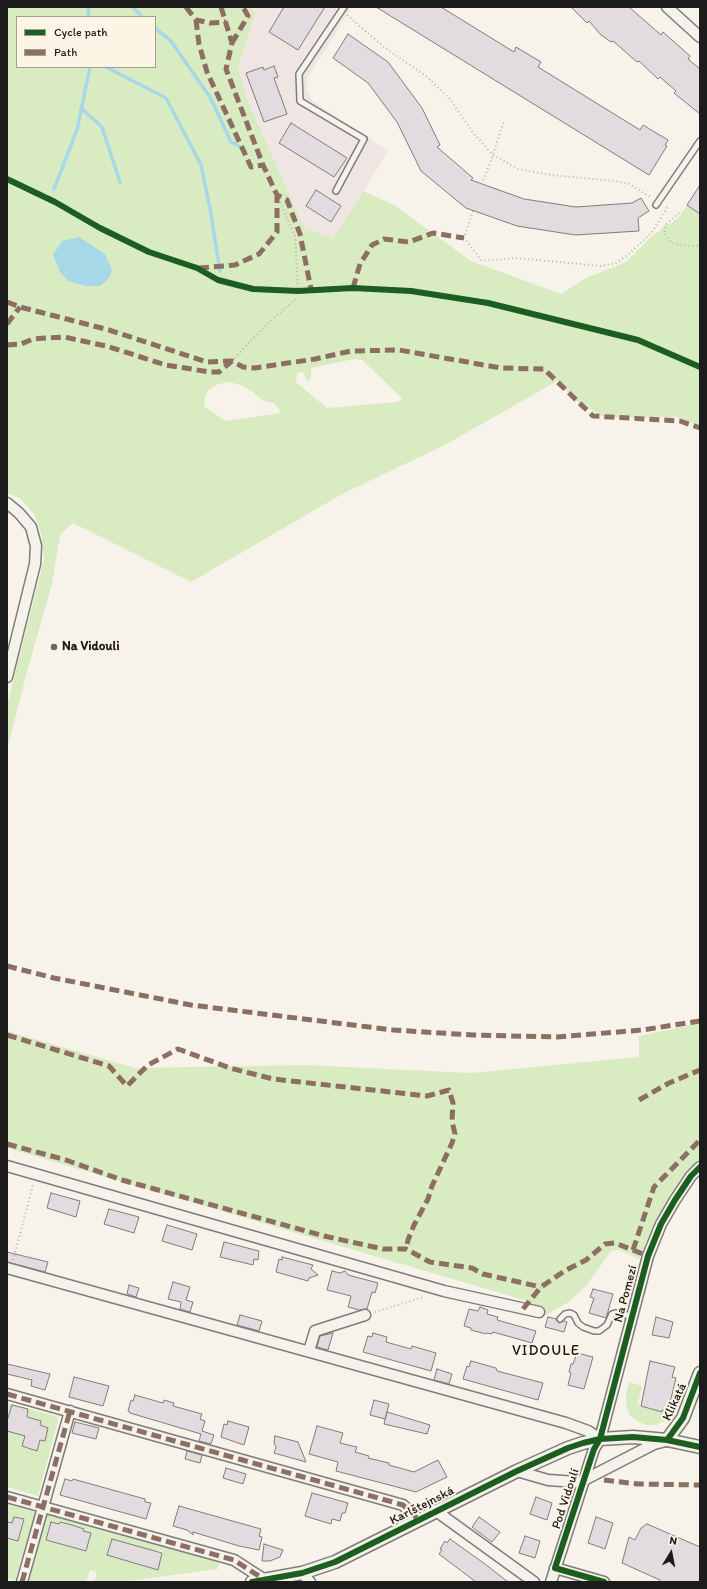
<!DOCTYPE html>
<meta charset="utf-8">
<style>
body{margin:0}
#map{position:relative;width:707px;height:1589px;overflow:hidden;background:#f7f3ea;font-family:Itim,sans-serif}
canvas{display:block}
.frame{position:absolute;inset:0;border:8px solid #1c1c1c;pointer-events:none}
.legend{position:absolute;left:16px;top:16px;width:140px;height:52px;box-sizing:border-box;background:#fcf5e5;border:1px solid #a29e95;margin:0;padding:5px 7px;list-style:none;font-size:12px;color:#1c1c1c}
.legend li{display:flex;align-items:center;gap:8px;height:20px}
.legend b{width:20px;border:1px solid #a29e95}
.north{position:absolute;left:651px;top:1533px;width:40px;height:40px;-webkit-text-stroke:3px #fcf5e5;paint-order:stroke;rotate:10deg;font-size:11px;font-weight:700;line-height:16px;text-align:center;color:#1c1c1c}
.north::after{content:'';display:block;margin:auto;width:14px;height:18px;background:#1c1c1c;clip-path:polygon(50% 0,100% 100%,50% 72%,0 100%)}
</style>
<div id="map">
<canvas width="707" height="1589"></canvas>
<div class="frame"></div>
<ul class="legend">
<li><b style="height:5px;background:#1b5e20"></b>Cycle path</li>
<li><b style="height:5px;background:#8d6e63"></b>Path</li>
</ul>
<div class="north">N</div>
</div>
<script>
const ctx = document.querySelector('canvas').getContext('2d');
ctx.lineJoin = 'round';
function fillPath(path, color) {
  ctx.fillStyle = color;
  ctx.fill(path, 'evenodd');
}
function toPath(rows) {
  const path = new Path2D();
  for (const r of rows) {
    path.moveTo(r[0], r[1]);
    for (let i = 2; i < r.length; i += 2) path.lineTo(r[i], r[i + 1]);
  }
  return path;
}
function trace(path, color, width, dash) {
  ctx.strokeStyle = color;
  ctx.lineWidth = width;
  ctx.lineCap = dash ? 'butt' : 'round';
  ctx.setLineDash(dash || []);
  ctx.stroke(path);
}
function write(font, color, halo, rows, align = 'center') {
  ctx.font = font + ' Itim,sans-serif';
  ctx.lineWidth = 4;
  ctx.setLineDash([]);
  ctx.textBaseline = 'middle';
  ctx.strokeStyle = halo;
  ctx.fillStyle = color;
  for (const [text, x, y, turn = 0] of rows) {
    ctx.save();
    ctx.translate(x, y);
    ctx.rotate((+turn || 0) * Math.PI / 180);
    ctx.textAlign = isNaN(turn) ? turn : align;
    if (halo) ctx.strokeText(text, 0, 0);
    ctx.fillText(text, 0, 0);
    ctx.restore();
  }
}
const built = toPath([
 [250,7,352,7,308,77,307,89,312,100,388,151,334,239,304,229,248,101,238,67,255,14]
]);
const green = toPath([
 [7,7,250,7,255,14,238,67,248,101,304,228,333,239,363,191,394,205,471,261,561,294,586,278,626,262,652,236,660,231,666,223,669,225,680,216,687,205,700,214,700,426,676,417,605,418,572,398,559,380,443,446,344,493,191,582,73,523,60,535,52,584,28,668,7,750,7,706,44,559,41,533,34,514,19,498,7,493],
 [17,17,155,17,155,67,17,67],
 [354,359,362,360,402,398,398,402,327,408,296,382,297,373,303,372,308,382,311,378,311,368],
 [230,382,243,386,253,392,263,401,274,403,278,408,281,413,225,421,204,406,205,397,208,390,218,384],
 [700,1023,700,1162,690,1171,656,1219,639,1259,619,1250,611,1251,586,1286,567,1303,546,1315,524,1300,7,1148,7,1031,135,1068,305,1065,471,1073,639,1057,639,1036],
 [629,1382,642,1386,638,1404,648,1407,648,1409,661,1412,662,1410,672,1412,669,1416,663,1422,655,1425,646,1425,637,1421,629,1414,626,1404,626,1394],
 [7,1403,59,1417,38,1496,7,1487],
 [7,1504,35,1512,15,1580,7,1579],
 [47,1512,220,1560,218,1569,121,1582,94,1582,97,1572,90,1570,86,1582,35,1582,28,1580],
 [51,1522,59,1524,60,1522,84,1528,83,1531,91,1533,86,1551,46,1540],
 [112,1539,157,1552,158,1550,163,1551,158,1570,108,1555]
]);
const water = toPath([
 [79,237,105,254,112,270,109,278,100,286,86,286,68,281,60,272,53,255,62,241]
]);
const stream = toPath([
 [88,7,89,17],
 [133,7,142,17],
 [155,28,170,40,210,97,231,142,239,146],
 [106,67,166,98,201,165,210,208,220,271],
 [81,108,102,127,120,182],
 [54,189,77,130,90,67]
]);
const building = toPath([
 [284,7,325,7,298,50,269,32,284,7],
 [376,7,441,7,514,52,516,47,541,62,538,67,640,130,643,125,668,140,665,145,667,146,649,175,376,7],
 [571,7,629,7,661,35,663,32,690,56,688,59,700,69,700,114,674,93,676,91,660,77,658,79,639,61,637,62,613,41,611,42,601,35,589,21,587,23,571,7],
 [348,34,388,62,422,108,440,145,437,147,473,178,471,180,524,199,576,207,632,203,641,198,649,211,638,218,639,231,575,235,517,226,466,208,421,171,397,122,368,83,333,58,348,34],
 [274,66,278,77,274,78,287,114,264,122,246,73,263,67,264,70,274,66],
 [291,123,347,158,334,177,279,143,291,123],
 [700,185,700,214,687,205,700,185],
 [316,190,341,206,331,222,306,206,316,190],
 [51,1193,80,1201,76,1217,47,1208,51,1193],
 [109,1209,139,1217,134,1233,104,1224,109,1209],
 [167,1225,197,1234,192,1250,162,1241,167,1225],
 [224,1242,259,1251,258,1260,254,1259,253,1265,220,1257,224,1242],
 [7,1252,48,1262,45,1272,7,1262,7,1252],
 [282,1257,313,1265,311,1269,318,1275,309,1278,308,1281,276,1272,279,1259,282,1260,282,1257],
 [332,1271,340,1273,345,1271,348,1275,378,1283,375,1293,372,1292,367,1309,359,1310,348,1307,351,1296,327,1290,332,1271],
 [173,1282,190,1287,186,1300,193,1302,190,1312,180,1309,181,1302,168,1299,173,1282],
 [129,1285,139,1288,136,1297,127,1294,129,1285],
 [593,1289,613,1294,606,1318,589,1313,594,1298,590,1297,593,1289],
 [480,1307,488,1310,487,1314,498,1317,497,1320,536,1331,532,1343,493,1332,492,1334,487,1333,486,1334,471,1330,471,1328,464,1326,469,1309,478,1311,480,1307],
 [240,1315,262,1321,259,1331,237,1325,240,1315],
 [548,1317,556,1319,559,1323,564,1321,567,1322,564,1332,545,1327,548,1317],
 [656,1317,673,1322,669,1338,652,1335,656,1317],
 [333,1333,328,1350,317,1347,320,1336,333,1333],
 [373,1333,387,1337,386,1342,411,1349,412,1346,436,1353,431,1371,363,1352,368,1336,372,1337,373,1333],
 [577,1353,593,1357,584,1389,568,1385,571,1373,569,1372,571,1364,573,1364,577,1353],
 [471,1361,496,1368,497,1371,543,1383,538,1400,463,1379,467,1366,469,1367,471,1361],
 [650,1361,675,1367,672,1377,676,1378,668,1411,662,1410,662,1412,641,1406,650,1361],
 [7,1364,50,1374,45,1390,31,1386,32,1380,7,1374,7,1364],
 [437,1369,452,1374,449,1384,434,1380,437,1369],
 [74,1377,109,1386,103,1406,69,1397,74,1377],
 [135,1395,163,1403,164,1400,174,1403,173,1406,202,1414,200,1419,205,1421,202,1431,214,1435,211,1444,199,1441,201,1434,130,1413,130,1412,128,1411,131,1400,133,1401,135,1395],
 [374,1400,389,1404,385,1419,370,1415,374,1400],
 [12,1405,28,1409,27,1417,41,1421,40,1425,48,1428,45,1441,40,1440,37,1451,22,1446,25,1436,7,1431,7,1421,12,1405],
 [387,1412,430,1425,427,1434,384,1424,387,1412],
 [228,1421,249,1427,244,1445,221,1437,224,1424,227,1425,228,1421],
 [75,1422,99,1428,96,1439,72,1433,75,1422],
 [317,1426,343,1433,340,1443,357,1447,355,1452,369,1456,368,1458,389,1463,389,1465,414,1472,438,1460,447,1477,416,1492,336,1471,338,1462,309,1454,317,1426],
 [275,1436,298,1442,306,1462,274,1453,276,1447,274,1443,275,1436],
 [187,1451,202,1455,200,1463,185,1459,187,1451],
 [226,1468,246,1474,243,1484,223,1478,226,1468],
 [65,1479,72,1481,73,1479,145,1499,145,1502,151,1503,146,1519,60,1495,65,1479],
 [312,1493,348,1503,345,1513,342,1513,340,1521,332,1519,331,1524,305,1516,312,1493],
 [536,1497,552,1503,547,1520,530,1514,536,1497],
 [179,1506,261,1529,259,1536,262,1537,259,1550,239,1546,193,1532,193,1535,187,1530,173,1526,179,1506],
 [14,1517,24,1519,18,1541,7,1538,7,1522,12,1523,14,1517],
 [479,1517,500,1532,492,1542,472,1527,479,1517],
 [596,1517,613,1523,605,1549,588,1543,596,1517],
 [51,1522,59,1524,60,1522,72,1525,84,1529,83,1531,91,1533,86,1551,46,1540,51,1522],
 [647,1524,700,1547,700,1582,659,1582,660,1580,622,1563,629,1537,635,1540,641,1528,647,1524],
 [525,1536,540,1541,535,1558,519,1553,525,1536],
 [112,1539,162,1553,158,1570,107,1555,112,1539],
 [450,1539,485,1564,508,1582,476,1582,439,1554,442,1550,440,1549,445,1541,447,1543,450,1539],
 [264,1544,283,1550,280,1557,270,1561,262,1561,264,1544]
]);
const path = toPath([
 [347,15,385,48,426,76,449,98,474,134,493,155,518,169,551,175,615,181,629,184,652,198],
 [482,184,493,155,504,120],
 [277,195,295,236,298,291],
 [473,211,464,238,482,261,516,258,601,266,616,263,629,254,652,232,668,206],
 [679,213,666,224,664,233,668,239,672,243,678,245,700,246],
 [232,361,265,326,298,297],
 [13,1260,33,1185],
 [375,1312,424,1297]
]);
const service = toPath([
 [336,191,364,139,300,101,299,74,344,7],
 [656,205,700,141],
 [560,1319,565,1314,570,1313,574,1315,578,1323,583,1327,594,1331,599,1331,607,1325,612,1314,615,1313,632,1316]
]);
const minor = toPath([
 [667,7,700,37],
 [7,503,19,513,31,527,36,546,35,564,7,677],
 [7,1166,444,1291,539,1312],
 [7,1268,566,1423,588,1431,600,1439],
 [309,1351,315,1331,365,1315],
 [7,1394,403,1505,419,1520],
 [517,1471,548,1480,577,1482,584,1480,654,1444,666,1441],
 [7,1497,234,1560,265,1580],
 [436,1511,534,1582],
 [555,1568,604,1582],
 [302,1573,310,1582],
 [22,1582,70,1411],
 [551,1582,594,1449,600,1439,648,1256,661,1224,675,1200,691,1176,700,1167]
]);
const tertiary = toPath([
 [667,1440,683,1418,700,1373],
 [252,1582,302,1573,335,1562,517,1471,568,1448,583,1443,600,1439,633,1437,667,1440,700,1447]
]);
const quiet = toPath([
 [186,7,196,20,210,23,226,22],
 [221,7,232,43,226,69,263,165,277,195,287,200,300,234,311,289],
 [196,20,199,44,207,72,251,167,263,165],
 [232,43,248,16,243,7],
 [199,268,235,265,259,254,277,232,277,195],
 [353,288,360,264,372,245,384,239,409,242,433,233,464,238],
 [7,302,20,307,109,330,207,362,232,361,243,367,255,368,315,359,351,351,399,350,501,368,544,369,593,416,680,421,700,428],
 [7,324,20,307],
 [7,345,21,344,33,339,45,338,64,337,106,346,166,365,210,372,219,372,232,361],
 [7,966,54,978,191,1005,393,1030,473,1035,557,1037,642,1030,700,1021],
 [7,1035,109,1066,127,1086,148,1065,178,1049,230,1068,273,1079,427,1096,449,1090,453,1103,452,1121,455,1134,452,1143,432,1186,428,1199,414,1225,408,1240,406,1249],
 [639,1100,669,1083,700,1070],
 [7,1144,66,1160,122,1180,324,1236,383,1249,406,1249,430,1262,472,1268,483,1274,541,1287],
 [633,1250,654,1187,700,1140],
 [523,1309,541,1287,566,1270,586,1260,605,1244,615,1243,648,1256],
 [7,1394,403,1505,419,1520],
 [604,1480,638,1484,700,1485],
 [7,1497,234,1560,265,1580],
 [22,1582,70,1411]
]);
const cycleway = toPath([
 [7,179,55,202,100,228,149,252,197,268,218,280,253,289,298,291,353,288,411,291,488,303,638,340,700,367],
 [667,1440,683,1418,700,1373],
 [252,1582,302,1573,335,1562,517,1471,568,1448,583,1443,600,1439,633,1437,667,1440,700,1447],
 [604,1582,555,1568,594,1449,600,1439,648,1256,661,1224,675,1200,691,1176,700,1167]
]);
const markers = [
 [54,647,4,"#696764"]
];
const poiNames = [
 ["Na Vidouli",62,647]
];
const streetNames = [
 ["Na Pomezí",626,1294,-75],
 ["Klikatá",675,1402,-65],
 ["Pod Vidoulí",566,1499,-72],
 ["Karlštejnská",422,1506,-27]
];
const quarterNames = [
 ["VIDOULE",546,1351]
];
fillPath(built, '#efe6e4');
fillPath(green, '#d9ebc1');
fillPath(water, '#a7d8e7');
trace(stream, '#a7d8e7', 3.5);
fillPath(building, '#e2dbe0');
trace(building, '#7f7d79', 1);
trace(service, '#7f7d79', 8);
trace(minor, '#7f7d79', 13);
trace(tertiary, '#7f7d79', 15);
trace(path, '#b6b4af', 2, [1, 3]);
trace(service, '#f5f2ec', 5);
trace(minor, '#f5f2ec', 10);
trace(tertiary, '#f5f2ec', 12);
trace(quiet, '#8d6e63', 5, [10, 5]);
trace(cycleway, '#1b5e20', 6);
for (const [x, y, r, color] of markers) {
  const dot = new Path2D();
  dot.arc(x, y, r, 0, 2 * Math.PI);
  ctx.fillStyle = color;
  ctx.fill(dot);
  trace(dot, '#fcf5e5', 1.5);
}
write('bold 13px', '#1c1c1c', '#fcf5e5', poiNames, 'left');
write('13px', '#1c1c1c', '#fcf5e5', streetNames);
ctx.letterSpacing = '1px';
write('15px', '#1c1c1c', '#fcf5e5', quarterNames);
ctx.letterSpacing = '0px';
</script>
